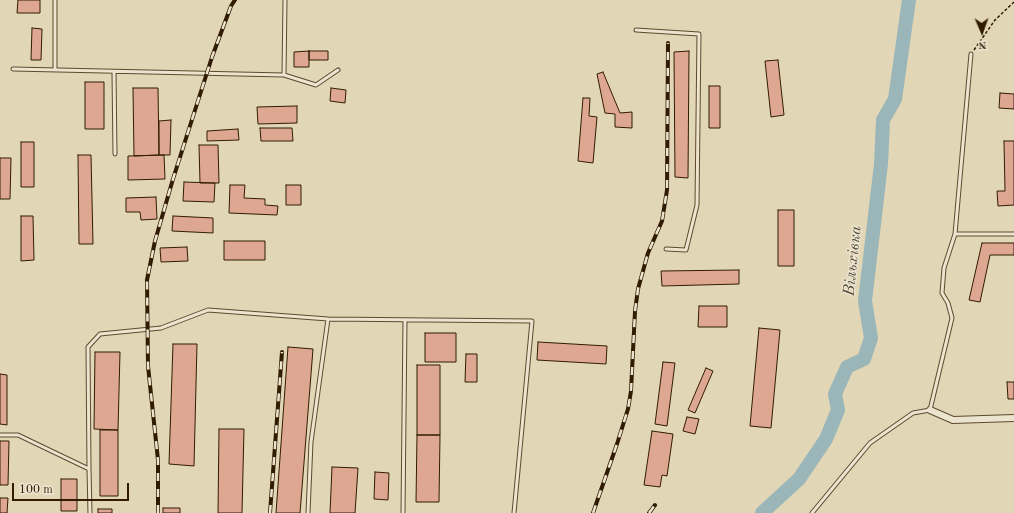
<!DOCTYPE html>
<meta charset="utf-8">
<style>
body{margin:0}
#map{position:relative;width:1014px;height:513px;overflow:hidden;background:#e1d6b5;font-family:"Old Standard TT",serif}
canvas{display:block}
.north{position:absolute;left:962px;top:12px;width:40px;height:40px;-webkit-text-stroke:3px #ece4cf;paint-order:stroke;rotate:178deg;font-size:11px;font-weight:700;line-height:16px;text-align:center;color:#311c02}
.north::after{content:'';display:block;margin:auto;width:14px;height:18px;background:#311c02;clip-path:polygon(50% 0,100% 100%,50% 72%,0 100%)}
.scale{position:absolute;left:12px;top:483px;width:117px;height:18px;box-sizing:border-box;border:2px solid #311c02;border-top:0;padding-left:5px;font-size:12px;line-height:14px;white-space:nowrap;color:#311c02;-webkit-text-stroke:3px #ece4cf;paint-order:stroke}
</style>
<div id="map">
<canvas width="1014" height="513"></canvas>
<div class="north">N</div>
<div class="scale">100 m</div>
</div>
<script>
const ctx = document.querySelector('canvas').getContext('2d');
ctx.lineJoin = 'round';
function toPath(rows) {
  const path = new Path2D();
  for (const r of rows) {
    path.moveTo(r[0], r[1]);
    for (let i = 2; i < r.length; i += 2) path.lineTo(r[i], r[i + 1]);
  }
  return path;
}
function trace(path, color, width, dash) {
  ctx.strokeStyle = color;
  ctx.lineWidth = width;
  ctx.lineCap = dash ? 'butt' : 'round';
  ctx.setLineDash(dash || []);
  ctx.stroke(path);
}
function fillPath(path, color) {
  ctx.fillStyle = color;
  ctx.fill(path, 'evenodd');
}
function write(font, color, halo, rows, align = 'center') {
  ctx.font = font + ' "Old Standard TT",serif';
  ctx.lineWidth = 3;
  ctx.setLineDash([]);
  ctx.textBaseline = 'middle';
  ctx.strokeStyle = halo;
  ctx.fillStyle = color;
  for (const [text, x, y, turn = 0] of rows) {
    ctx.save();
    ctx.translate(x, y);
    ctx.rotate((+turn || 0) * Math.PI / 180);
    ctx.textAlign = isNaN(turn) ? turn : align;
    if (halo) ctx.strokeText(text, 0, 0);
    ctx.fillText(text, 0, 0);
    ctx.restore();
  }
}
const river = toPath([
 [762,513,799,479,826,439,838,410,835,394,847,367,864,359,871,338,865,301,881,164,883,120,895,99,909,0]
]);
const building = toPath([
 [18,0,40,0,40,13,17,13,18,0],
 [32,28,42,29,41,60,31,60,32,28],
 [309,51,309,67,294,67,294,52,309,51],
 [309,51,328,51,328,60,309,60,309,51],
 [689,51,688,178,675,177,674,52,689,51],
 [778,60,784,115,771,117,765,61,778,60],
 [603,72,620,113,632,112,632,128,615,127,615,114,605,113,597,74,603,72],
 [85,82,104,82,104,129,85,129,85,82],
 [709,86,720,86,720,128,709,128,709,86],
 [133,88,158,88,159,155,134,156,133,88],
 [331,88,346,90,345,103,330,101,331,88],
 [1000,93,1014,94,1014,109,999,108,1000,93],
 [583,98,590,98,589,116,597,117,593,163,578,161,583,98],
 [297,106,297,123,258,124,257,107,297,106],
 [171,120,170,155,159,155,159,121,171,120],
 [260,128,292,128,293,141,261,141,260,128],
 [238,129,239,140,207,141,207,131,238,129],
 [1004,141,1014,141,1014,205,998,206,997,191,1005,191,1004,141],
 [21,142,34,142,34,187,21,187,21,142],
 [199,145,218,145,219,183,200,183,199,145],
 [78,155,91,155,93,244,79,244,78,155],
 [164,155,165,179,128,180,128,156,164,155],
 [0,158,11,158,10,199,0,199,0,158],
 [184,182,215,183,214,202,183,201,184,182],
 [230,185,245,185,244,198,265,199,265,205,278,206,277,215,229,213,230,185],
 [286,185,301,185,301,205,286,205,286,185],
 [156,197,157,219,141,220,140,212,126,212,126,198,156,197],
 [778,210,794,210,794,266,778,266,778,210],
 [21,216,33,216,34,260,21,261,21,216],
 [173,216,213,218,213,233,172,231,173,216],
 [224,241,265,241,265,260,224,260,224,241],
 [982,243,1014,243,1014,255,990,255,980,302,969,300,982,243],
 [187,247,188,261,161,262,160,248,187,247],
 [739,270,739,284,662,286,661,271,739,270],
 [699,306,727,306,727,327,698,327,699,306],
 [759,328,780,330,771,428,750,426,759,328],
 [425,333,456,333,456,362,425,362,425,333],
 [538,342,607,346,606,364,537,360,538,342],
 [173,344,197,344,194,466,169,464,173,344],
 [288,347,313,349,300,513,276,513,288,347],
 [95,352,120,352,118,430,94,429,95,352],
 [466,354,477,354,477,382,465,382,466,354],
 [663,362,675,363,667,426,655,424,663,362],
 [417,365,440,365,440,435,417,435,417,365],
 [706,368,713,371,695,413,688,410,706,368],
 [0,374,7,375,7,425,0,424,0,374],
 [1007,382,1014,382,1014,399,1008,399,1007,382],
 [687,417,699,419,695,434,683,431,687,417],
 [219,429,244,429,242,513,218,513,219,429],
 [100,430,118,430,118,496,100,496,100,430],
 [652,431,673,434,667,476,662,475,660,487,644,485,652,431],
 [417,435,440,435,439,502,416,502,417,435],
 [0,441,9,441,8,485,0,485,0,441],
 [332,467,358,468,355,513,330,513,332,467],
 [375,472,389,473,388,500,374,499,375,472],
 [61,479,77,479,77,511,61,511,61,479],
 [0,498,8,498,7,513,0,513,0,498],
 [163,508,180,508,180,513,163,513,163,508],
 [98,509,112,509,112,513,98,513,98,509]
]);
const path = toPath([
 [974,50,995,20,1014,2]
]);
const service = toPath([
 [636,30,699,34,697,205,686,250,666,249],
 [13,69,284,75,285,0],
 [55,70,55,0],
 [114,72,115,154],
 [284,75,316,85,338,70],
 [955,234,1014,234],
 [0,435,18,435,89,469,88,347,100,334,161,328,208,310,328,319,532,321,514,513],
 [89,469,90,513],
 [308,513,311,442,328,319],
 [403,513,405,320],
 [812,513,870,443,913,413,930,410,952,318,948,303,942,293,944,268,955,234,971,54]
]);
const minor = toPath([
 [930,410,953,420,1014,418]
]);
const rail = toPath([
 [158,513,158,460,148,366,147,280,155,241,173,179,212,57,231,6,235,0],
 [270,513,282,352],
 [593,513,617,444,628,409,631,391,635,311,638,289,648,253,662,221,667,190,668,43],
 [649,513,655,505]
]);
const waterNames = [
 ["Вільхівка",853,261,-84]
];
trace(river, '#9ab6b9', 14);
fillPath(building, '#dea791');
trace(building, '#311c02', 1);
trace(service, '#5d4a2f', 5);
trace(minor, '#5d4a2f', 8);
trace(path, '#311c02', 1.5, [3, 2]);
trace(service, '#ece4cf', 3);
trace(minor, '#ece4cf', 6);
trace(rail, '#311c02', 4);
trace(rail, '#ece4cf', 2.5, [8]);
write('italic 16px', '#504a39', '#ece4cf', waterNames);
</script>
